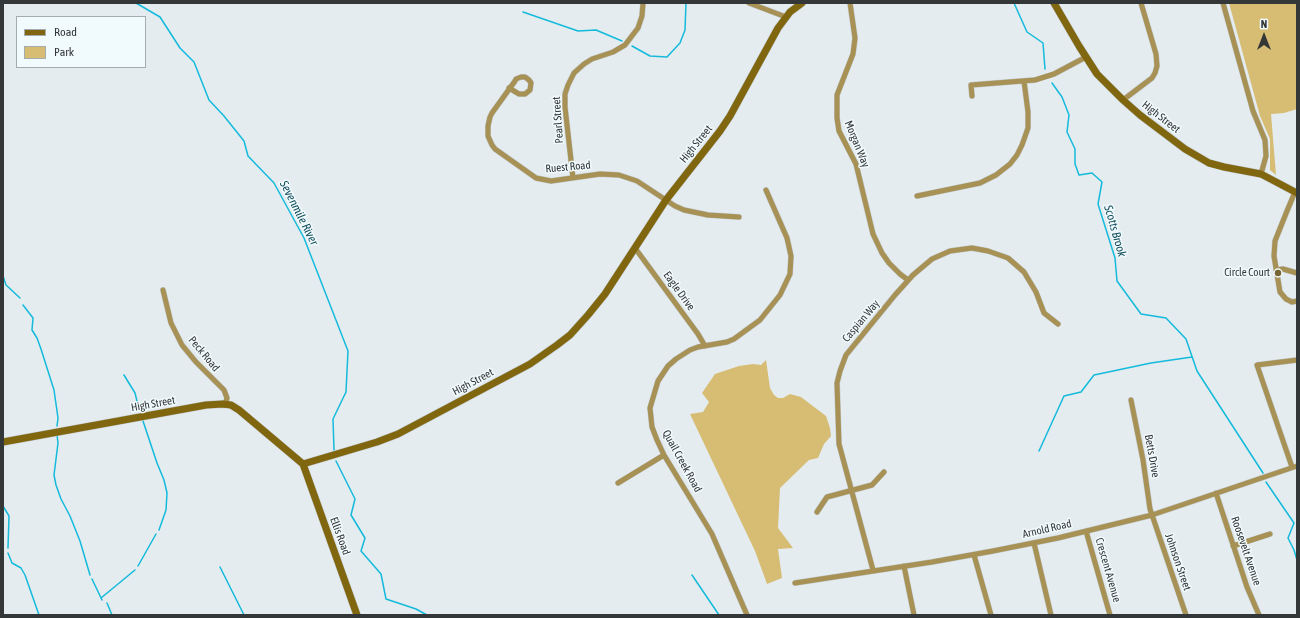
<!DOCTYPE html>
<style>
body{margin:0}
#map{position:relative;width:1300px;height:618px;overflow:hidden;background:#e4ecef;font-family:"Asap Condensed",sans-serif}
canvas{display:block}
.frame{position:absolute;inset:0;border:4px solid #343738;pointer-events:none}
.legend{position:absolute;left:16px;top:16px;width:130px;height:52px;box-sizing:border-box;background:#f1fafc;border:1px solid #a5acae;margin:0;padding:5px 7px;list-style:none;font-size:12px;color:#343738}
.legend li{display:flex;align-items:center;gap:8px;height:20px}
.legend b{width:20px;border:1px solid #a5acae}
.north{position:absolute;left:1244px;top:16px;width:40px;height:40px;-webkit-text-stroke:3px #f1fafc;paint-order:stroke;rotate:0deg;font-size:11px;font-weight:700;line-height:16px;text-align:center;color:#343738}
.north::after{content:'';display:block;margin:auto;width:14px;height:18px;background:#343738;clip-path:polygon(50% 0,100% 100%,50% 72%,0 100%)}
</style>
<div id="map">
<canvas width="1300" height="618"></canvas>
<div class="frame"></div>
<ul class="legend">
<li><b style="height:5px;background:#80660e"></b>Road</li>
<li><b style="height:11px;background:#d7bc73"></b>Park</li>
</ul>
<div class="north">N</div>
</div>
<script>
const ctx = document.querySelector('canvas').getContext('2d');
ctx.lineJoin = 'round';
function fillPath(path, color) {
  ctx.fillStyle = color;
  ctx.fill(path, 'evenodd');
}
function toPath(rows) {
  const path = new Path2D();
  for (const r of rows) {
    path.moveTo(r[0], r[1]);
    for (let i = 2; i < r.length; i += 2) path.lineTo(r[i], r[i + 1]);
  }
  return path;
}
function trace(path, color, width, dash) {
  ctx.strokeStyle = color;
  ctx.lineWidth = width;
  ctx.lineCap = dash ? 'butt' : 'round';
  ctx.setLineDash(dash || []);
  ctx.stroke(path);
}
function write(font, color, halo, rows, align = 'center') {
  ctx.font = font + ' "Asap Condensed",sans-serif';
  ctx.lineWidth = 3;
  ctx.setLineDash([]);
  ctx.textBaseline = 'middle';
  ctx.strokeStyle = halo;
  ctx.fillStyle = color;
  for (const [text, x, y, turn = 0] of rows) {
    ctx.save();
    ctx.translate(x, y);
    ctx.rotate((+turn || 0) * Math.PI / 180);
    ctx.textAlign = isNaN(turn) ? turn : align;
    if (halo) ctx.strokeText(text, 0, 0);
    ctx.fillText(text, 0, 0);
    ctx.restore();
  }
}
const green = toPath([
 [1229,3,1297,3,1297,109,1284,113,1271,114,1276,175,1270,170,1270,139,1260,116],
 [766,360,770,388,774,395,778,398,783,398,790,394,801,397,826,416,830,428,831,436,824,444,818,458,809,460,780,488,778,528,793,548,778,549,782,578,767,584,755,551,690,414,703,412,709,402,702,393,715,374,739,366,753,364,761,365]
]);
const stream = toPath([
 [136,3,160,17,180,48,194,62,209,100,224,116,244,141,248,156,274,183,304,238,348,351,346,392,333,419,334,450],
 [1014,3,1027,32,1043,43,1045,69],
 [523,12,578,31,596,30,622,41],
 [632,46,650,56,667,57,680,43,685,30,686,3],
 [1052,83,1062,97,1069,115,1067,132,1075,149,1075,164,1079,175,1092,173,1102,182,1098,204,1115,258,1117,281,1141,314,1166,318,1186,339,1197,371,1263,473],
 [3,276,6,285,20,298],
 [23,305,33,318,32,330,37,338,41,349,54,390,58,418,57,426],
 [124,375,135,393,139,409],
 [143,421,157,463,164,480,167,493,166,510,159,530],
 [57,435,58,443,54,475,56,485,61,499,70,516,80,541,90,575],
 [1039,451,1064,396,1081,392,1094,375,1151,363,1192,357],
 [336,461,355,499,351,515,365,538,361,551,381,574,386,599,416,609,427,615],
 [1266,482,1294,523,1288,538,1294,550,1297,560],
 [3,506,9,516,8,548],
 [8,553,12,563,21,568,25,575,39,615],
 [138,566,156,534],
 [220,567,244,615],
 [692,575,719,615],
 [92,579,102,600],
 [101,598,135,570],
 [107,603,112,615]
]);
const street = toPath([
 [749,3,786,17],
 [850,3,855,38,853,54,837,95,837,118,839,131,856,164,873,234,882,253,889,263,900,274,908,280],
 [1223,3,1253,111,1265,140,1266,156,1261,174],
 [509,88,519,94,525,94,530,90,531,83,529,80,525,77,521,77,516,79,515,81,492,113,490,117,488,126,488,136,492,145,495,149,536,178,551,181,600,174,619,175,637,181,675,206,684,210,708,215,739,217],
 [972,96,971,85,1035,80,1054,74,1086,57],
 [1123,100,1152,78,1155,73,1157,66,1156,54,1141,3],
 [573,178,565,107,565,94,568,85,574,73,584,64,592,59,613,52,625,45,638,28,642,16,643,3],
 [1295,192,1287,211,1275,241,1274,256,1280,292,1286,299,1292,302,1297,301],
 [917,196,980,183,996,175,1010,164,1017,155,1022,145,1028,128,1028,112,1024,81],
 [635,248,698,334,705,346],
 [1276,270,1283,269,1297,273],
 [163,290,171,323,182,345,196,362,224,390,227,398,225,405],
 [1131,400,1143,460,1150,509,1186,615],
 [1292,467,1257,365,1297,360],
 [618,483,664,455],
 [1216,493,1247,587,1259,615],
 [817,512,827,497,872,485,884,472],
 [1086,531,1110,615],
 [1034,543,1051,615],
 [1233,546,1270,534],
 [974,555,991,615],
 [904,566,914,615],
 [873,570,839,444,837,383,840,371,846,355,895,295,913,275,932,259,950,251,972,248,988,251,1008,258,1024,272,1036,292,1044,313,1058,324],
 [795,583,932,562,993,551,1058,538,1152,515,1297,466],
 [747,615,712,534,664,455,657,440,652,427,650,408,658,381,668,366,676,359,690,350,698,347,727,342,734,339,760,320,780,295,790,274,791,256,787,238,766,190]
]);
const secondary = toPath([
 [1054,3,1079,46,1097,74,1123,100,1140,115,1185,149,1209,163,1224,167,1261,174,1297,193],
 [3,442,206,405,223,404,231,405,239,410,303,464,357,615],
 [303,464,377,442,398,434,530,364,557,345,570,335,588,315,605,294,666,200,720,131,730,116,778,28,790,12,802,3]
]);
const markers = [
 [1278,273,4,"#766432"]
];
const streetNames = [
 ["High Street",1161,117,38],
 ["Pearl Street",558,120,-94],
 ["High Street",696,144,-51],
 ["Morgan Way",857,144,68],
 ["Ruest Road",568,167,-5],
 ["Eagle Drive",679,291,54],
 ["Caspian Way",861,321,-50],
 ["Peck Road",204,354,50],
 ["High Street",473,382,-28],
 ["High Street",153,404,-10],
 ["Betts Drive",1152,456,80],
 ["Quail Creek Road",682,461,61],
 ["Arnold Road",1047,529,-13],
 ["Ellis Road",340,536,70],
 ["Roosevelt Avenue",1246,551,71],
 ["Johnson Street",1178,562,71],
 ["Crescent Avenue",1108,570,74]
];
const poiNames = [
 ["Circle Court",1270,273]
];
const waterNames = [
 ["Sevenmile River",299,213,63],
 ["Scotts Brook",1115,231,74]
];
fillPath(green, '#d7bc73');
trace(stream, '#13badb', 1.5);
trace(street, '#c1c8ca', 6);
trace(secondary, '#c1c8ca', 8);
trace(street, '#a79154', 5);
trace(secondary, '#80660e', 7);
for (const [x, y, r, color] of markers) {
  const dot = new Path2D();
  dot.arc(x, y, r, 0, 2 * Math.PI);
  ctx.fillStyle = color;
  ctx.fill(dot);
  trace(dot, '#f1fafc', 1.5);
}
write('11px', '#343738', '#f1fafc', streetNames);
write('11px', '#343738', '#f1fafc', poiNames, 'right');
write('italic 12px', '#14505e', '#f1fafc', waterNames);
</script>
